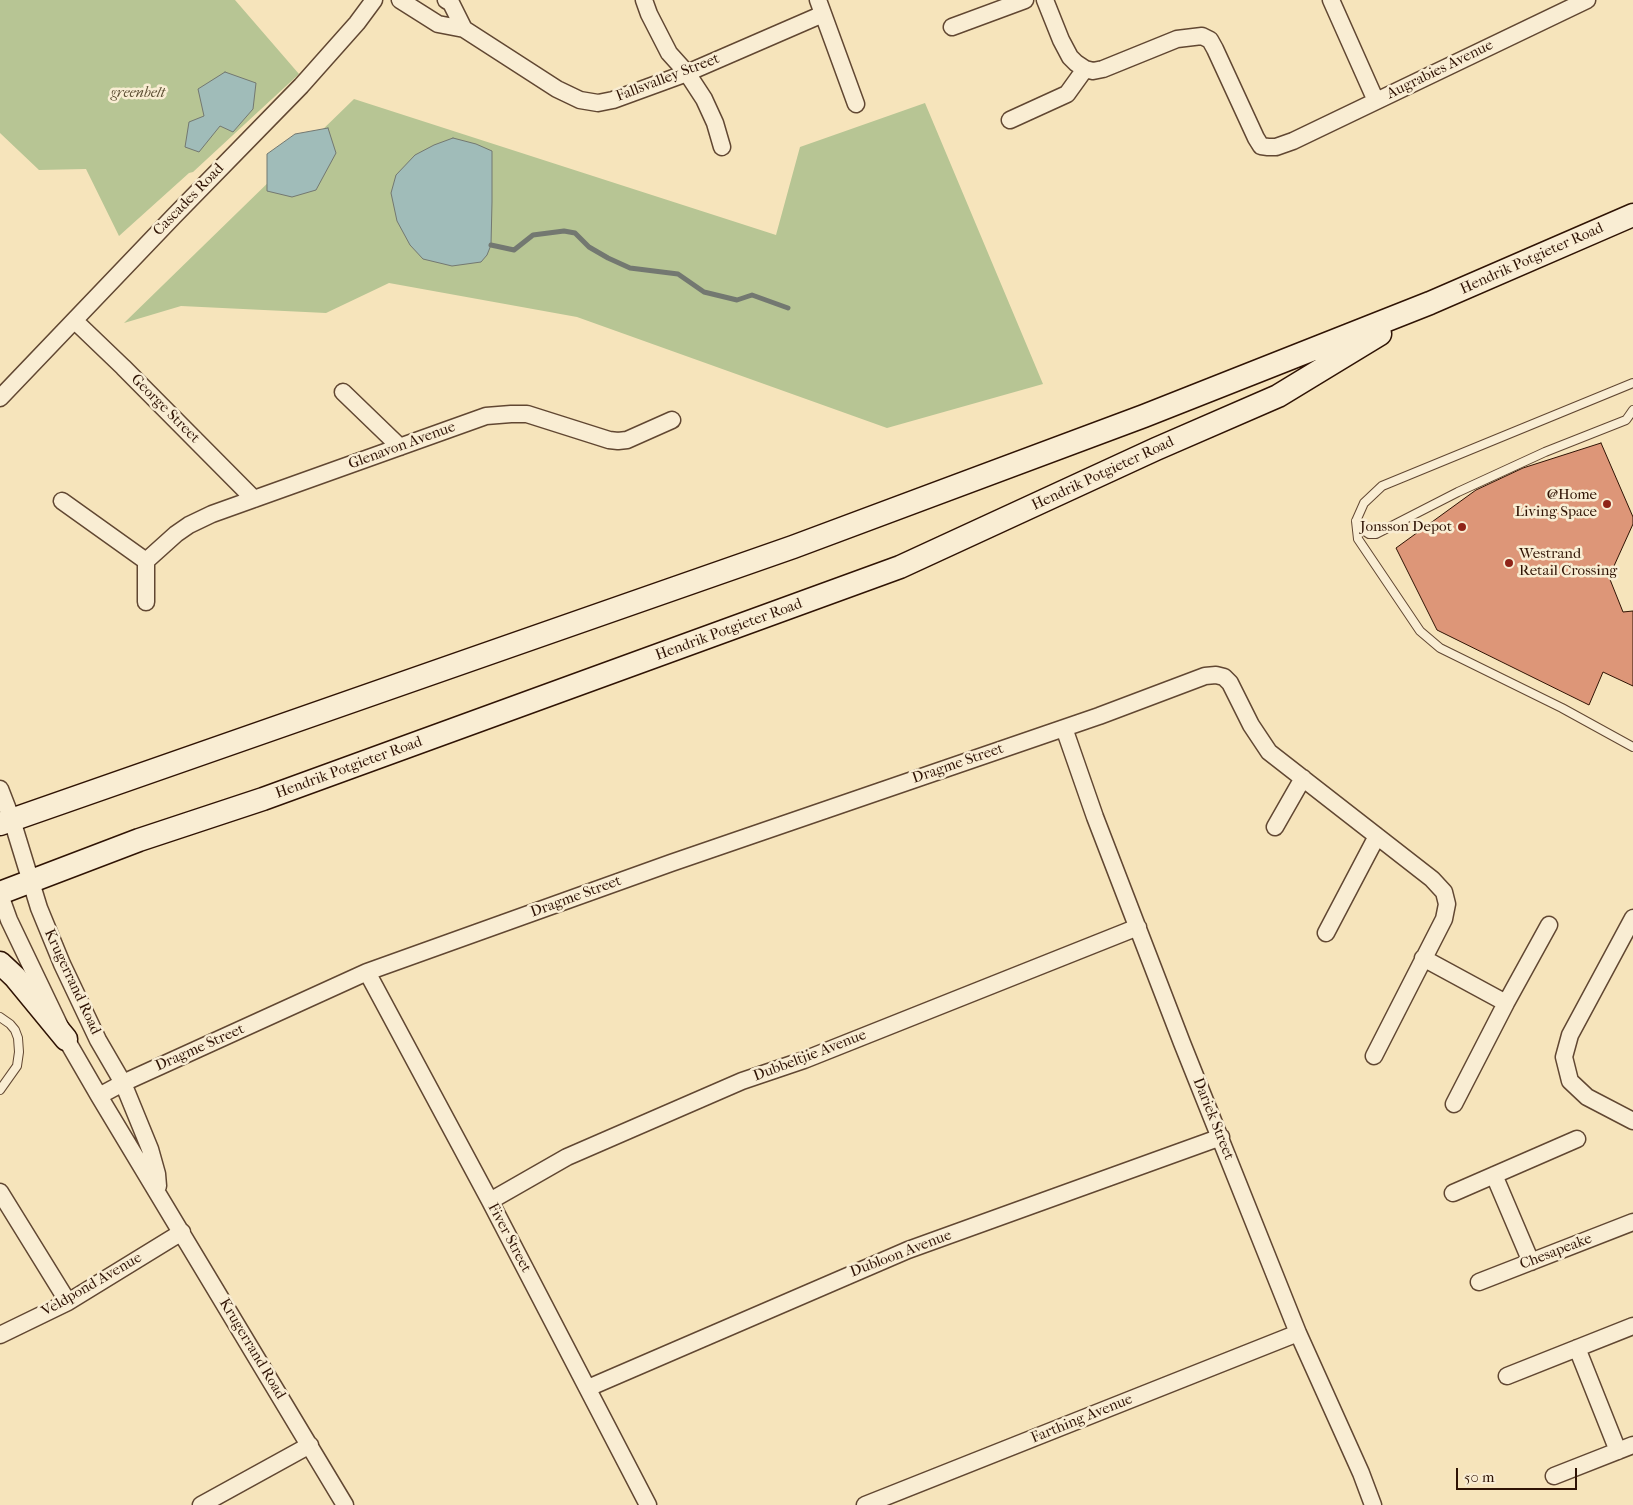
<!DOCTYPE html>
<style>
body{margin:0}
#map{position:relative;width:1633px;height:1505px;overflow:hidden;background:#f6e4bb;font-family:"IM FELL French Canon",serif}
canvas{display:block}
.scale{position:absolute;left:1456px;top:1468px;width:121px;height:22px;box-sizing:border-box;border:2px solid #2f1304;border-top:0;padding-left:6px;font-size:15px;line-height:18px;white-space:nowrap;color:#2f1304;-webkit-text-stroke:4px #f9edd3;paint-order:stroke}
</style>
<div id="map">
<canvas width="1633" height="1505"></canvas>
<div class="scale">50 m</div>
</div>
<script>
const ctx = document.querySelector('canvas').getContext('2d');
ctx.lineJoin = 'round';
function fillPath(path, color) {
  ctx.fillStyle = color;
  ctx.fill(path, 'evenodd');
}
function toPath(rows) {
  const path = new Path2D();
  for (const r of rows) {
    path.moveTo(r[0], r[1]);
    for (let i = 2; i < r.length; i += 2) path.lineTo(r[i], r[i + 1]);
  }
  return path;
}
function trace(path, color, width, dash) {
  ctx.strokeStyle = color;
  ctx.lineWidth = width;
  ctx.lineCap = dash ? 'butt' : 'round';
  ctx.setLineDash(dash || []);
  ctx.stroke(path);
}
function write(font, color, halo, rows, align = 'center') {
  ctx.font = font + ' "IM FELL French Canon",serif';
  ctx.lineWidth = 5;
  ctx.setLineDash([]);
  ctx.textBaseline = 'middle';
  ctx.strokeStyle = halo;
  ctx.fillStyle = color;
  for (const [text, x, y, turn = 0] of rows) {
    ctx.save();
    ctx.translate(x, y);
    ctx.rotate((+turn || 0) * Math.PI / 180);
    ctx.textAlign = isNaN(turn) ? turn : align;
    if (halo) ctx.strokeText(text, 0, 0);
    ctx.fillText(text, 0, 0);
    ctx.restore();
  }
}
const green = toPath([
 [0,0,235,0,299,74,193,172,189,173,119,236,86,169,39,170,0,133],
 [354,99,776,235,800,147,925,103,1043,384,887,428,577,317,389,283,326,313,181,306,124,323]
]);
const water = toPath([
 [225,72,256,83,253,109,233,132,220,126,199,152,185,147,189,122,204,116,198,89,225,72],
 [328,128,336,153,316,190,292,197,267,191,267,154,295,134,328,128],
 [453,138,476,144,492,151,492,202,491,245,487,255,481,262,452,266,423,259,410,245,397,221,391,193,396,175,415,155,434,145,453,138]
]);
const stream = toPath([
 [491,245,514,250,533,235,564,231,575,233,589,247,608,258,630,268,678,274,704,292,737,300,752,295,788,308]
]);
const building = toPath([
 [1601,443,1633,517,1633,524,1609,577,1623,612,1633,611,1633,686,1603,672,1589,705,1437,630,1396,548,1476,490,1523,468,1601,443]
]);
const service = toPath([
 [1633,383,1382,486,1364,503,1356,521,1358,539,1420,631,1440,648,1562,708,1633,747],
 [1356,521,1363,530,1369,534,1376,534,1458,492,1545,452,1626,420,1633,410],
 [0,1017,10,1024,15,1030,18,1038,19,1052,17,1066,0,1090]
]);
const minor = toPath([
 [400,0,438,24,464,29,557,89,580,100,598,103,613,100,687,73,823,14],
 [446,0,451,3,464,29],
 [644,0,649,14,669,53,687,73,704,99,715,123,722,147],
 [818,0,856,104],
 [1045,0,1061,40,1070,57,1076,63,1085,69,1093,71,1103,69,1177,39,1202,36,1210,40,1215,49,1256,138,1261,146,1268,147,1276,147,1293,141,1587,0],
 [1331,0,1376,101],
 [952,27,1025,0],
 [1010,120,1067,94,1085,69],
 [75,321,123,367,254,499],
 [343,392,400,447],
 [0,398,174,216,301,86,357,23,374,0],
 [62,501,146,561],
 [146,561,176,534,189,525,212,514,486,416,511,414,527,414,609,440,618,441,627,440,672,420],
 [146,561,146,602],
 [1064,728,1095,817,1182,1043,1298,1333,1361,1473,1373,1505],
 [0,789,12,820,39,908,62,964,98,1040,123,1083,150,1149,157,1174,158,1186],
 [1275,827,1303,778],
 [0,895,9,920,66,1039,99,1096,345,1505],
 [1633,918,1570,1035,1564,1057,1570,1081,1587,1097,1633,1121],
 [1326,933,1377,836],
 [1423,958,1506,1003],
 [367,972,490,1201,648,1505],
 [99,1096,123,1083,367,972,671,863,1099,716,1205,676,1216,675,1224,677,1230,683,1251,725,1269,752,1432,879,1444,892,1447,904,1444,919,1374,1056],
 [1454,1104,1506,1003,1549,925],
 [1494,1175,1531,1262],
 [0,1192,68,1302],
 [1453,1193,1577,1139],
 [490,1201,567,1157,742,1081,804,1060,1138,927],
 [1479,1282,1633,1222],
 [0,1335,68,1302,182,1232],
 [1577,1348,1618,1451],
 [1507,1376,1633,1326],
 [588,1388,908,1250,1221,1137],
 [1554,1476,1633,1445],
 [201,1505,310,1445],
 [865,1505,1298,1333]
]);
const secondary = toPath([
 [0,824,793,547,1144,416,1430,303,1633,215],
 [0,893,139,840,263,799,900,567,1156,449,1278,396,1380,334],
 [0,963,15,977,66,1039]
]);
const markers = [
 [1607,504,5,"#8f2418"],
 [1462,527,5,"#8f2418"],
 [1509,563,5,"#8f2418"]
];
const streetNames = [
 ["Augrabies Avenue",1440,70,-26],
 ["Fallsvalley Street",668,78,-21],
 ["Cascades Road",189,200,-46],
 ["Hendrik Potgieter Road",1532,259,-24],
 ["George Street",165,409,45],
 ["Glenavon Avenue",402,446,-20],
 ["Hendrik Potgieter Road",1103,474,-25],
 ["Hendrik Potgieter Road",729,630,-20],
 ["Dragme Street",958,764,-19],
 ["Hendrik Potgieter Road",349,768,-20],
 ["Dragme Street",576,897,-20],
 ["Krugerrand Road",72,982,65],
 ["Dragme Street",200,1048,-24],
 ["Dubbeltjie Avenue",810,1056,-21],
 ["Dariek Street",1213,1119,68],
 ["Fiver Street",509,1238,62],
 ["Chesapeake",1556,1252,-21],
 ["Dubloon Avenue",901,1254,-21],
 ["Veldpond Avenue",92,1285,-30],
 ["Krugerrand Road",252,1349,59],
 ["Farthing Avenue",1082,1419,-22]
];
const parkNames = [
 ["greenbelt",138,93]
];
const poiNames = [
 ["@Home",1597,495],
 ["Living Space",1597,512],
 ["Jonsson Depot",1452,527],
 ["Westrand",1519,554,"left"],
 ["Retail Crossing",1519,571,"left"]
];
fillPath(green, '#b7c594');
fillPath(water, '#a0bcb9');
trace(water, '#737871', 1);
trace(stream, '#737871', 5);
fillPath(building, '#dd9678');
trace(building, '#2f1304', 1);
trace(service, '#614732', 10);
trace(minor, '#614732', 19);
trace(secondary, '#2f1304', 25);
trace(service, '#f9edd3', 8);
trace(minor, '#f9edd3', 16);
trace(secondary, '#f9edd3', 22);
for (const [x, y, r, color] of markers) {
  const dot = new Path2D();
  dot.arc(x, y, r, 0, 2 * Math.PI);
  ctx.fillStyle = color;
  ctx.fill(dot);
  trace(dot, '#f9edd3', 2);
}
write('15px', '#2f1304', '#f9edd3', streetNames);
write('italic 15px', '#5f5136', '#f9edd3', parkNames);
write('15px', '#2f1304', '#f9edd3', poiNames, 'right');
</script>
